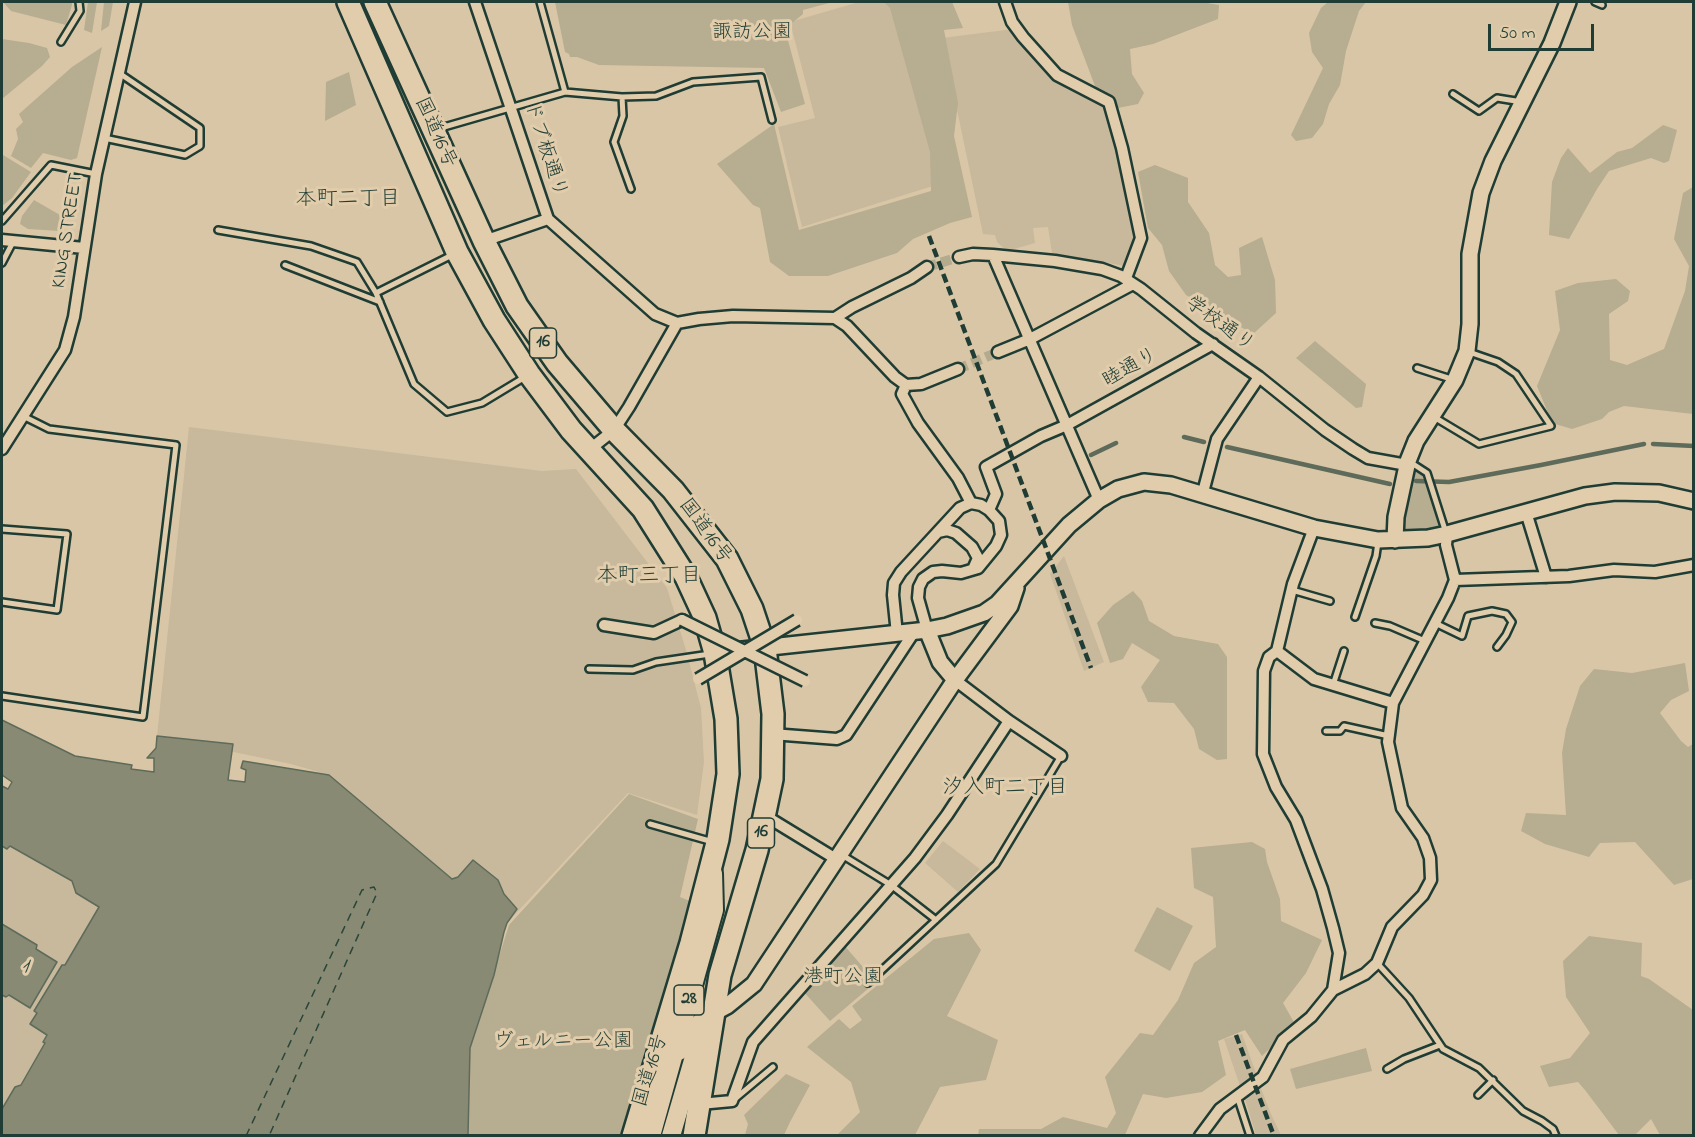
<!DOCTYPE html>
<meta charset="utf-8">
<style>
body{margin:0}
#map{position:relative;width:1695px;height:1137px;overflow:hidden;background:#d9c6a6;font-family:"Indie Flower",sans-serif}
canvas{display:block}
.frame{position:absolute;inset:0;border:3px solid #1f3d34;pointer-events:none}
.scale{position:absolute;left:1488px;top:24px;width:106px;height:27px;box-sizing:border-box;border:3px solid #1f3d34;border-top:0;padding-left:8px;font-size:18px;line-height:21px;white-space:nowrap;color:#1f3d34;-webkit-text-stroke:4px #e1ccab;paint-order:stroke}
</style>
<div id="map">
<canvas width="1695" height="1137"></canvas>
<div class="frame"></div>
<div class="scale">50 m</div>
</div>
<script>
const ctx = document.querySelector('canvas').getContext('2d');
ctx.lineJoin = 'round';
function fillPath(path, color) {
  ctx.fillStyle = color;
  ctx.fill(path, 'evenodd');
}
function toPath(rows) {
  const path = new Path2D();
  for (const r of rows) {
    path.moveTo(r[0], r[1]);
    for (let i = 2; i < r.length; i += 2) path.lineTo(r[i], r[i + 1]);
  }
  return path;
}
function trace(path, color, width, dash) {
  ctx.strokeStyle = color;
  ctx.lineWidth = width;
  ctx.lineCap = dash ? 'butt' : 'round';
  ctx.setLineDash(dash || []);
  ctx.stroke(path);
}
function write(font, color, halo, rows, align = 'center') {
  ctx.font = font + ' "Indie Flower","Klee One",sans-serif';
  ctx.lineWidth = 6;
  ctx.setLineDash([]);
  ctx.textBaseline = 'middle';
  ctx.strokeStyle = halo;
  ctx.fillStyle = color;
  for (const [text, x, y, turn = 0] of rows) {
    ctx.save();
    ctx.translate(x, y);
    ctx.rotate((+turn || 0) * Math.PI / 180);
    ctx.textAlign = isNaN(turn) ? turn : align;
    if (halo) ctx.strokeText(text, 0, 0);
    ctx.fillText(text, 0, 0);
    ctx.restore();
  }
}
const built = toPath([
 [859,2,913,2,955,179,802,227,778,127,815,118,790,22],
 [1013,29,1057,79,1112,107,1137,236,1125,266,1052,253,1048,227,1033,228,1035,243,1007,251,997,242,995,235,983,234,942,38],
 [189,427,542,471,576,469,667,588,686,650,701,708,704,762,697,815,628,793,507,923,517,909,504,894,497,880,458,877,452,879,329,775,291,764,157,736],
 [1064,556,1104,662,1084,671,1050,574],
 [943,841,980,869,958,892,925,863],
 [2,846,7,849,9,846,72,881,81,895,99,907,65,965,34,1011,37,1012,48,1035,46,1043,21,1085,15,1087,2,1109],
 [1242,1034,1257,1076,1240,1086,1224,1039],
 [1260,1086,1271,1114,1281,1135,1256,1135,1244,1096]
]);
const green = toPath([
 [3,2,72,2,72,5,66,25,11,11],
 [88,2,97,2,92,33,84,30],
 [104,2,113,2,109,26,101,31],
 [555,2,833,2,803,10,803,14,785,29,805,104,781,112,764,68,599,65,577,57,570,57,569,54,565,52],
 [884,2,952,2,963,28,944,30,958,103,954,136,972,217,950,223,913,239,897,253,828,276,789,276,770,262,760,208,753,205,717,164,774,124,799,230,931,191,930,152,890,8],
 [1068,2,1201,2,1219,5,1218,19,1153,44,1130,49,1132,74,1144,93,1138,104,1118,108,1095,86,1072,25],
 [1328,2,1366,2,1359,11,1346,51,1340,85,1329,104,1323,124,1312,138,1296,141,1291,135,1323,68,1312,52,1309,33,1321,8],
 [2,39,29,43,47,48,50,57,42,66,2,99],
 [102,47,77,158,71,160,43,153,31,168,11,156,18,139,16,129,23,122,19,114,72,67],
 [349,72,356,105,325,121,326,82],
 [1663,125,1677,130,1669,161,1664,163,1651,158,1609,171,1597,189,1569,239,1549,235,1552,182,1561,158,1568,148,1590,173,1617,152,1632,148],
 [3,155,31,172,12,198,2,206,2,159],
 [1155,165,1188,178,1188,202,1209,233,1215,265,1228,277,1241,275,1239,248,1262,237,1275,280,1276,313,1253,334,1186,295,1169,271,1162,245,1148,228,1138,172],
 [1693,187,1693,414,1624,406,1609,412,1602,419,1572,429,1552,423,1537,386,1560,330,1555,291,1578,283,1616,279,1630,291,1628,301,1609,314,1610,360,1627,365,1664,349,1685,291,1689,266,1674,239,1683,193],
 [34,200,60,215,64,221,60,231,28,229,20,224,22,216],
 [1315,341,1366,384,1362,407,1356,408,1296,358],
 [1410,465,1426,475,1439,529,1399,535],
 [1133,591,1142,601,1149,621,1174,636,1218,644,1227,657,1227,759,1217,760,1199,749,1194,729,1174,703,1148,702,1141,687,1160,660,1132,643,1123,659,1110,663,1097,623,1113,605],
 [1685,663,1689,691,1671,700,1660,713,1681,741,1688,747,1693,744,1693,879,1674,885,1635,842,1600,843,1589,857,1545,844,1521,831,1526,813,1566,815,1562,753,1566,729,1580,686,1594,669,1632,673],
 [629,794,698,819,680,897,697,904,625,1135,468,1136,470,1048,509,925],
 [1252,842,1265,849,1267,862,1280,899,1281,921,1322,940,1306,973,1283,1003,1295,1024,1262,1056,1245,1030,1218,1041,1226,1075,1202,1092,1166,1098,1143,1094,1125,1135,978,1136,979,1129,1041,1129,1063,1117,1107,1128,1116,1113,1105,1077,1140,1033,1153,1035,1178,1000,1194,963,1216,947,1213,897,1194,888,1191,848],
 [1157,907,1193,926,1170,971,1134,951],
 [969,933,981,950,947,1016,998,1040,986,1080,940,1087,915,1135,837,1135,860,1112,851,1082,807,1047,839,1019,850,1029,862,1020,852,1006,934,939],
 [1589,936,1642,943,1641,976,1649,979,1693,1010,1693,1135,1660,1135,1651,1119,1635,1135,1619,1135,1585,1090,1578,1082,1549,1087,1540,1066,1570,1058,1590,1033,1566,997,1563,961],
 [843,944,876,982,830,1021,803,991],
 [1366,1048,1372,1071,1296,1089,1290,1069],
 [786,1074,810,1085,790,1122,784,1135,745,1135,748,1124,744,1115]
]);
const water = toPath([
 [2,720,75,756,132,765,131,769,154,772,154,758,147,758,156,748,157,736,233,744,228,780,245,782,246,770,241,768,243,761,329,775,452,879,458,877,473,860,498,880,504,894,517,909,507,923,504,932,494,975,470,1048,468,1135,2,1135,2,1109,15,1087,21,1085,45,1043,43,1042,47,1035,30,1024,37,1013,34,1011,62,965,65,965,99,907,76,893,72,881,10,846,7,849,2,846,2,786,8,789,12,782,2,775,2,720],
 [2,924,37,945,36,949,57,962,30,1008,9,995,6,997,2,995,2,924]
]);
const stream = toPath([
 [1184,437,1204,442],
 [1653,444,1694,446],
 [1227,447,1390,484],
 [1091,455,1116,443],
 [1416,481,1449,482,1541,465,1644,444]
]);
const ferry = toPath([
 [246,1136,362,890,374,887,377,893,269,1136]
]);
const streetTunnel = toPath([
 [927,267,959,257],
 [958,369,998,352]
]);
const lane = toPath([
 [540,2,565,92],
 [1595,2,1602,5],
 [61,42,80,11,79,2],
 [1453,94,1479,111,1497,98,1522,102],
 [622,97,623,116,614,142,631,189],
 [437,129,565,92,622,97,656,96,693,82,761,77,772,120],
 [104,138,185,155,200,146,200,128,119,73],
 [2,221,51,165,96,174],
 [218,230,311,246,357,262,376,293,414,384,447,412,482,403,525,377],
 [2,263,13,242],
 [285,265,380,302],
 [376,293,452,255],
 [1417,368,1454,380],
 [1434,417,1479,444,1551,426,1516,374,1498,362,1469,352],
 [1410,462,1427,473,1446,533],
 [2,529,67,534,57,610,2,602],
 [1292,590,1330,601],
 [1355,617,1376,556,1378,542],
 [1375,623,1390,626,1425,641],
 [1435,623,1462,636,1468,616,1492,611,1506,614,1512,622,1506,635,1497,647],
 [589,669,633,670,656,662,710,654],
 [1333,685,1344,651],
 [2,696,143,717,176,445,49,429,23,416],
 [1326,731,1340,731,1344,726,1389,736],
 [650,824,713,842],
 [842,855,891,885,936,920],
 [1377,963,1409,998,1443,1049,1479,1068,1523,1111,1542,1121,1553,1129,1556,1136],
 [868,983,996,864,1061,756],
 [1387,1069,1404,1059,1440,1045],
 [1478,1095,1493,1080],
 [1237,1096,1250,1136],
 [736,1098,773,1067]
]);
const street = toPath([
 [475,2,548,219,655,314,677,323],
 [1005,2,1012,22,1023,37,1057,75,1109,102,1122,148,1141,238,1126,278],
 [2,240,84,248],
 [484,241,548,219],
 [993,255,1099,500],
 [959,257,973,254,993,255,1055,261,1102,269,1121,276,1141,289,1196,333,1259,377,1325,430,1353,449,1368,458,1407,465],
 [835,318,852,307,911,278,927,267],
 [998,352,1030,339,1133,284],
 [906,385,902,394,918,423,958,478,971,503],
 [2,449,65,350,74,317,96,174,135,2],
 [589,450,614,430,629,407,677,323,699,319,733,316,835,318,847,326,895,377,906,385,921,384,958,369],
 [1202,496,1217,439,1259,377],
 [989,510,996,494,986,467,1041,436,1067,425,1213,344],
 [1526,512,1546,577],
 [1314,528,1293,584,1277,651,1269,657,1264,671,1263,754,1276,787,1296,820,1322,889,1333,928,1339,953,1333,990],
 [938,532,947,530,956,533,972,547,978,558,974,567],
 [1455,580,1569,576,1614,570,1655,572,1694,565],
 [604,625,654,633,682,620],
 [897,634,893,595,894,583,901,572,960,508,971,503,981,505,989,510,999,521,1001,535,996,546,978,568,961,573,942,571,933,572,923,579,919,587,918,598,927,630],
 [1277,651,1314,679,1393,703],
 [955,680,1009,721,1061,756],
 [772,734,837,739,846,735,914,632],
 [764,815,836,859],
 [700,1104,732,1101,753,1042,915,858,947,815,1009,721],
 [1200,1136,1220,1109,1263,1077,1283,1040,1311,1017,1333,990,1365,974,1377,963,1392,927,1423,895,1431,880,1430,858,1423,838,1402,808,1388,742,1393,703,1448,598,1455,580,1446,545,1447,534]
]);
const secondary = toPath([
 [1395,540,1396,517,1408,461,1416,441,1455,380,1467,351,1470,324,1470,254,1481,193,1493,161,1552,43,1568,2],
 [927,630,940,662,955,680],
 [715,653,927,630,947,626,984,613,997,604,1069,525,1099,500,1118,489,1144,482,1171,485,1314,528,1378,540,1428,538,1447,534,1585,496,1615,492,1659,493,1694,501],
 [680,1052,693,1028,701,1020,727,1006,754,984,955,680,1010,606,1016,588]
]);
const primary = toPath([
 [651,1136,714,910,713,873],
 [671,1136,696,1050,708,1023]
]);
const highway = toPath([
 [348,2,457,252,494,320,529,374,571,430,643,509,686,577,705,618,715,653,726,719,728,774,718,839,691,943,633,1136],
 [375,2,484,241,517,306,557,363,614,430,673,490,727,559,752,609,765,648,773,714,772,779,757,850,720,975,694,1136]
]);
const rail = toPath([
 [929,236,1091,668],
 [1236,1035,1274,1136]
]);
const streetBridge = toPath([
 [682,620,805,681],
 [698,679,797,620]
]);
const shields = [
 [543,343,27],
 [761,833,27],
 [689,1000,30]
];
const shieldNames = [
 ["16",543,343],
 ["16",761,833],
 ["28",689,1000]
];
const parkNames = [
 ["諏訪公園",752,34],
 ["港町公園",843,979],
 ["ヴェルニー公園",563,1043]
];
const streetNames = [
 ["国道16号",434,133,66],
 ["ドブ板通り",544,150,72],
 ["KING STREET",69,231,-81],
 ["学校通り",1219,325,36],
 ["睦通り",1131,369,-29],
 ["国道16号",704,532,54],
 ["国道16号",652,1071,-73]
];
const neighbourhoodNames = [
 ["本町二丁目",348,201],
 ["本町三丁目",649,578],
 ["汐入町二丁目",1005,790]
];
const waterNames = [
 ["1",25,969]
];
fillPath(built, '#c8b99c');
fillPath(green, '#b7ad91');
fillPath(water, '#888a74');
trace(water, '#5e6b5a', 1.5);
trace(stream, '#5e6b5a', 4.5);
trace(ferry, '#2a453a', 1.5, [8, 6]);
trace(streetTunnel, '#b4ab8f', 10, [10, 5]);
trace(lane, '#1f3d34', 10);
trace(street, '#1f3d34', 15);
trace(secondary, '#1f3d34', 20);
trace(primary, '#1f3d34', 22);
trace(highway, '#1f3d34', 26);
trace(lane, '#e1ccab', 5);
trace(street, '#e1ccab', 10);
trace(secondary, '#e1ccab', 15);
trace(primary, '#e1ccab', 18);
trace(highway, '#e1ccab', 21);
trace(rail, '#1f3d34', 4.5, [9, 4.5]);
trace(streetBridge, '#1f3d34', 15, []);
trace(streetBridge, '#e1ccab', 10);
for (const [x, y, w] of shields) {
  const box = new Path2D();
  box.roundRect(x - w / 2, y - 15, w, 30, 4.5);
  ctx.fillStyle = '#e1ccab';
  ctx.fill(box);
  trace(box, '#1f3d34', 1.5);
}
write('bold 18px', '#1f3d34', null, shieldNames);
write('20px', '#274339', '#e1ccab', parkNames);
write('20px', '#1f3d34', '#e1ccab', streetNames);
write('21px', '#1f3d34', '#e1ccab', neighbourhoodNames);
write('italic 21px', '#2a453a', '#e1ccab', waterNames);
</script>
